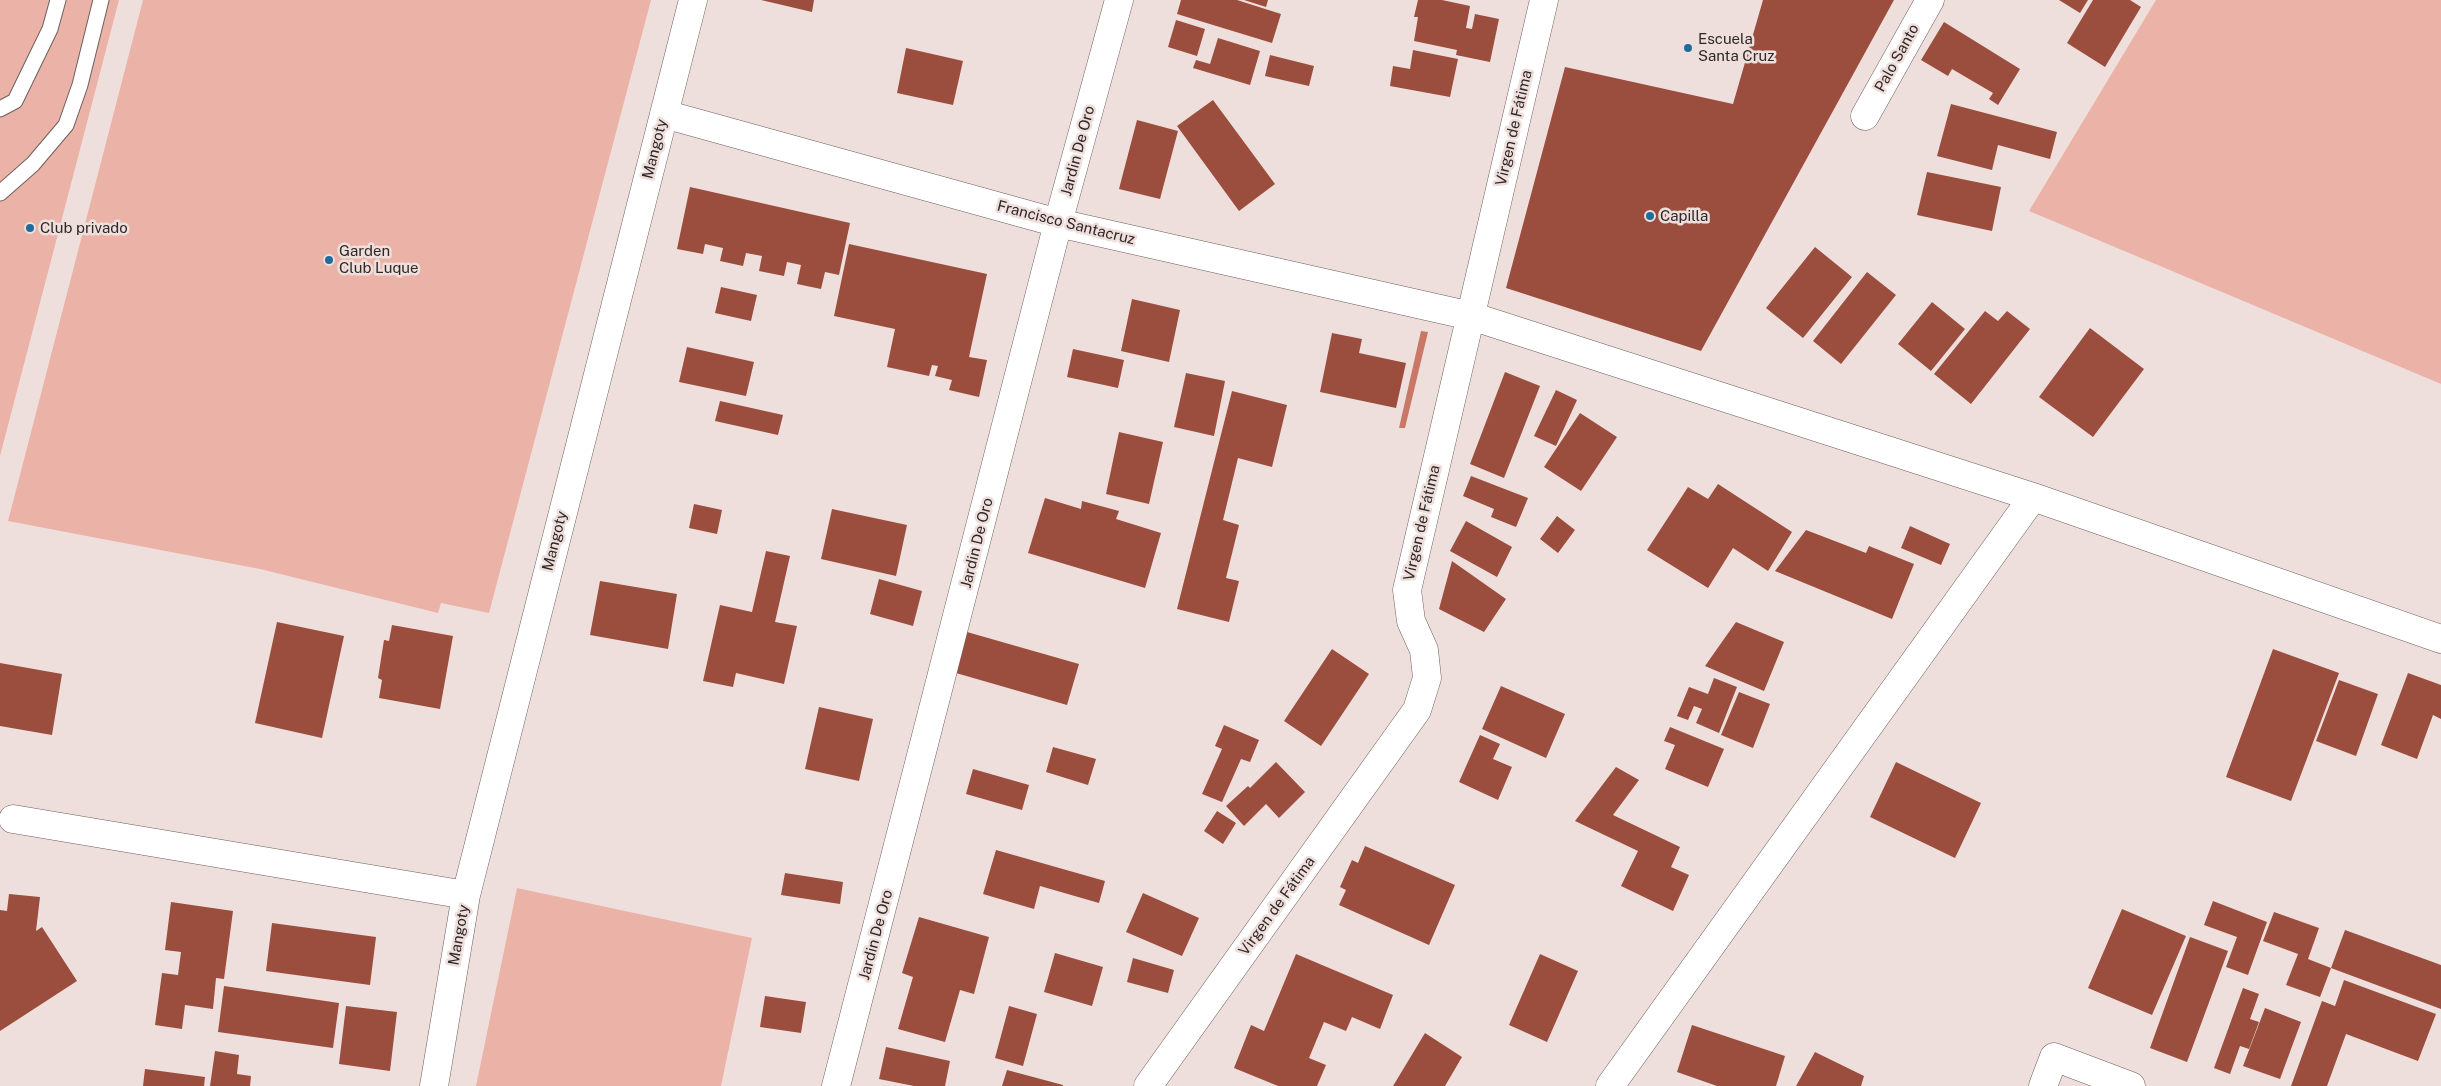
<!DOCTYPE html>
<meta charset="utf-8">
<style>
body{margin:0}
canvas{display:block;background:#efdfdc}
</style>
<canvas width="2441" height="1086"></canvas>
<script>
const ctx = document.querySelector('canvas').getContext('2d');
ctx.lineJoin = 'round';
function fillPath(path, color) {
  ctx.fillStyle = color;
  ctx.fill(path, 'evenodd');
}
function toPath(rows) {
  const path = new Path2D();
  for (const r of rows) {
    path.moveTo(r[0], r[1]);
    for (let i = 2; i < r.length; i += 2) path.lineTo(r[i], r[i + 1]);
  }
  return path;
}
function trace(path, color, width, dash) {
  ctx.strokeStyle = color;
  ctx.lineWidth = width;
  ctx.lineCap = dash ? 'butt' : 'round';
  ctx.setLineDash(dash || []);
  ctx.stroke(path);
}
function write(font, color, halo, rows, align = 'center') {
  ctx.font = font + ' "Public Sans",sans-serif';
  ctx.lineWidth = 5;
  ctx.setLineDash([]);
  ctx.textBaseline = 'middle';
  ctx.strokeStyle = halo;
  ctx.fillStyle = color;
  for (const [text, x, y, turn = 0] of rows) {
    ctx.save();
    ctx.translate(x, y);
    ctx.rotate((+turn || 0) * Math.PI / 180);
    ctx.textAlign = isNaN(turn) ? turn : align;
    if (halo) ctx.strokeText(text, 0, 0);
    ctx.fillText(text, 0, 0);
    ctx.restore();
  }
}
const green = toPath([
 [0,0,119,0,0,456],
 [143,0,651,0,489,613,441,603,438,613,260,569,8,521],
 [2156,0,2441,0,2441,384,2029,211],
 [517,888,752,938,721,1086,476,1086]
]);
const water = toPath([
 [1421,331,1428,332,1405,428,1399,428]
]);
const building = toPath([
 [761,0,814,0,812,12],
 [1181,0,1237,0,1281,14,1272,43,1177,14],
 [1244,0,1268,0,1266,7],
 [1418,0,1442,0,1470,6,1466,28,1472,29,1475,14,1499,19,1490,62,1456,55,1457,50,1414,41,1418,17,1414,17],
 [1763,0,1894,0,1701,351,1506,288,1565,67,1733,104],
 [2059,0,2088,0,2080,13],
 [2093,0,2130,0,2141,7,2105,67,2067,43],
 [1176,20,1205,29,1197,56,1168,47],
 [1944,22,2020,69,1998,105,1989,99,1993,93,1952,69,1948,76,1921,60],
 [1218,38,1260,51,1250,85,1193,68,1196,60,1210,64],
 [906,48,963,61,953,105,897,93],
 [1413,50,1458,59,1450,97,1390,86,1393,66,1410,69],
 [1270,55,1314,66,1309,86,1265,76],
 [1213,100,1275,184,1239,211,1177,126],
 [1951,104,2057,132,2050,159,1998,145,1992,170,1937,156],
 [1137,120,1178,131,1160,199,1119,189],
 [1927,172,2001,187,1992,231,1917,215],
 [690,187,850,223,839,275,825,272,821,289,797,284,801,265,787,262,784,276,759,271,762,256,746,253,743,266,720,261,723,248,705,244,703,254,677,249],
 [849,244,987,274,969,357,987,360,979,397,949,390,952,380,935,376,938,366,932,365,929,376,887,367,895,329,834,316],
 [1815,247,1852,277,1803,338,1766,308],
 [1867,272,1896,295,1841,364,1813,341],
 [721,287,757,295,751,321,715,313],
 [1132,299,1180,310,1169,362,1121,351],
 [1932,302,1965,329,1931,371,1898,344],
 [1985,311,1998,321,2007,311,2030,329,1971,404,1934,374],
 [2090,328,2144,369,2093,437,2039,397],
 [1332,333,1362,339,1359,353,1406,363,1396,408,1320,392],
 [687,347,754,362,746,396,679,382],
 [1073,349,1124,360,1118,388,1067,377],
 [1505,372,1540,386,1504,478,1470,464],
 [1186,373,1225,381,1214,436,1174,427],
 [1556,390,1577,400,1556,446,1534,436],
 [1232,391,1287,405,1272,467,1238,458,1223,520,1239,525,1226,578,1239,581,1229,622,1177,609],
 [720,401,783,415,778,435,715,421],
 [1580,413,1617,437,1581,491,1544,467],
 [1119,432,1163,442,1149,504,1106,494],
 [1471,476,1528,498,1516,527,1491,517,1494,509,1463,496],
 [1718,484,1792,532,1768,571,1733,548,1708,588,1647,550,1688,487,1708,499],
 [1045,498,1081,509,1082,501,1119,511,1116,519,1161,533,1145,588,1028,553],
 [694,504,722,510,717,534,689,528],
 [832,509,907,525,896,576,821,559],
 [1557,516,1575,530,1558,553,1540,539],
 [1466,521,1512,547,1497,577,1450,551],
 [1910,526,1950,544,1941,565,1901,548],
 [1806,530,1866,553,1869,546,1914,564,1892,619,1775,571],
 [766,551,790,556,775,622,797,626,784,684,736,673,733,687,703,681,720,605,752,612],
 [1452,561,1506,599,1484,632,1439,609],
 [879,579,922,591,913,626,870,614],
 [600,581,677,594,668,649,590,635],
 [277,622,344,636,322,738,255,723],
 [1736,622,1784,642,1764,691,1705,666],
 [392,625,453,636,440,709,379,698,382,680,378,678,384,640,389,641],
 [960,630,1079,664,1067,705,949,671],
 [1332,649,1369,674,1321,746,1284,721],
 [2273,649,2339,673,2291,801,2226,777],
 [0,663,62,674,52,735,0,726],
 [2408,673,2441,685,2441,719,2433,715,2417,759,2381,745],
 [1714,678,1737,687,1719,733,1696,723,1702,709,1694,706,1688,720,1677,716,1689,687,1708,694],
 [2339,680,2378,694,2356,756,2316,741],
 [1501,686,1565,714,1546,758,1482,729],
 [1739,692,1770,704,1753,748,1721,735],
 [819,707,873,719,859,781,805,769],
 [1224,725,1259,740,1250,762,1241,759,1222,802,1202,794,1222,749,1215,746],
 [1670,727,1724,749,1708,787,1665,769,1675,745,1664,741],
 [1480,735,1500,744,1493,759,1512,767,1498,800,1459,782],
 [1053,747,1096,759,1088,785,1046,772],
 [1276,762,1305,792,1279,818,1266,804,1244,826,1226,806,1248,786,1250,788],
 [1896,762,1981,803,1955,858,1870,817],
 [1616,767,1639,780,1613,815,1680,847,1671,867,1689,875,1673,911,1621,886,1638,851,1575,821],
 [973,769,1029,785,1022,810,966,794],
 [1217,811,1236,823,1223,844,1204,831],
 [1365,846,1455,885,1429,945,1339,905,1346,890,1340,887,1352,860,1358,863],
 [996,850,1105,881,1099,903,1040,886,1034,909,983,894],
 [785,873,843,882,840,904,781,895],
 [1143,893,1199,918,1182,956,1126,932],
 [9,894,40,897,36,931,42,927,77,981,0,1031,0,910,7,911],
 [2213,901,2267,922,2248,975,2226,967,2237,937,2204,925],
 [171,902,233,911,224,979,216,978,213,1009,185,1005,182,1029,155,1025,162,973,178,975,181,952,165,950],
 [2122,909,2186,936,2152,1015,2088,988],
 [2274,912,2319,928,2308,959,2331,968,2320,997,2286,985,2298,954,2263,941],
 [919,917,989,937,974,994,960,990,945,1042,898,1029,913,977,902,973],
 [272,923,376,937,370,985,266,971],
 [2345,930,2441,965,2441,1009,2331,968],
 [2190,937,2228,951,2187,1062,2150,1048],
 [1055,953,1103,967,1092,1006,1044,992],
 [1296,954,1393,995,1380,1029,1352,1017,1346,1031,1324,1022,1309,1058,1326,1065,1317,1086,1278,1086,1234,1068,1251,1025,1264,1031],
 [1540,954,1578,971,1547,1042,1509,1025],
 [1133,958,1174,970,1168,993,1127,982],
 [2344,980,2436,1014,2418,1061,2346,1034,2327,1086,2291,1086,2322,1001,2335,1006],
 [224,986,339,1003,333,1048,218,1032],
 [2243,988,2259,994,2250,1019,2259,1022,2249,1049,2240,1046,2230,1074,2214,1068],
 [765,996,806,1002,801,1033,760,1027],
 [346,1006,397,1012,390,1071,339,1064],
 [1009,1006,1037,1014,1023,1066,995,1058],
 [2265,1008,2301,1022,2280,1079,2243,1066],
 [1692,1025,1785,1056,1776,1086,1717,1086,1677,1072],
 [1425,1033,1462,1057,1445,1086,1393,1086],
 [886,1047,950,1061,945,1086,914,1086,879,1079],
 [215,1051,239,1055,237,1074,251,1076,250,1086,210,1086],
 [1815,1052,1864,1076,1861,1086,1796,1086],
 [145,1069,205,1077,204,1086,143,1086],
 [1007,1070,1063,1085,1063,1086,1002,1086]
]);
const service = toPath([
 [0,109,15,101,50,29,58,0],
 [0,193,33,164,66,125,80,85,101,0]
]);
const minor = toPath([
 [664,114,1058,223,1471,316,2033,497,2441,639],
 [1865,116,1930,0],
 [13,819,466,895],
 [434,1086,466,895,693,0],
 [1148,1086,1417,710,1427,678,1424,650,1411,621,1407,590,1544,0],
 [1610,1086,2033,497],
 [2043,1086,2054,1057,2131,1086]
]);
const tertiary = toPath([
 [836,1086,1058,223,1119,0]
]);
const markers = [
 [1688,48,5,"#1f6d9f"],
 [1650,216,5,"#1f6d9f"],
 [30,228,5,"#1f6d9f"],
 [329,260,5,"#1f6d9f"]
];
const poiNames = [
 ["Escuela",1698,39],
 ["Santa Cruz",1698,56],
 ["Capilla",1660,216],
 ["Club privado",40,228],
 ["Garden",339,251],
 ["Club Luque",339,268]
];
const streetNames = [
 ["Palo Santo",1897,58,-61],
 ["Virgen de Fátima",1514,128,-77],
 ["Mangoty",655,149,-76],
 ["Jardin De Oro",1078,151,-75],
 ["Francisco Santacruz",1066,223,14],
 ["Virgen de Fátima",1422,523,-77],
 ["Mangoty",555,541,-76],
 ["Jardin De Oro",977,543,-76],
 ["Virgen de Fátima",1277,906,-54],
 ["Mangoty",459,935,-80],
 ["Jardin De Oro",876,935,-75]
];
fillPath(green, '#ebb3a7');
fillPath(water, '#c97767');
fillPath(building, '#9b4d3e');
trace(service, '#6d605d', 17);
trace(minor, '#6d605d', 29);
trace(tertiary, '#6d605d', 29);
trace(service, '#fff', 15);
trace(minor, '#fff', 28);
trace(tertiary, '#fff', 28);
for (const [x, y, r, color] of markers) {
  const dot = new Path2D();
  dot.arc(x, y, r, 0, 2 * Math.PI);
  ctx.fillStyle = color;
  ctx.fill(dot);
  trace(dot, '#efdfdc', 2);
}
write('15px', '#2d2726', '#efdfdc', poiNames, 'left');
write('15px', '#2d2726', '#efdfdc', streetNames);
</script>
